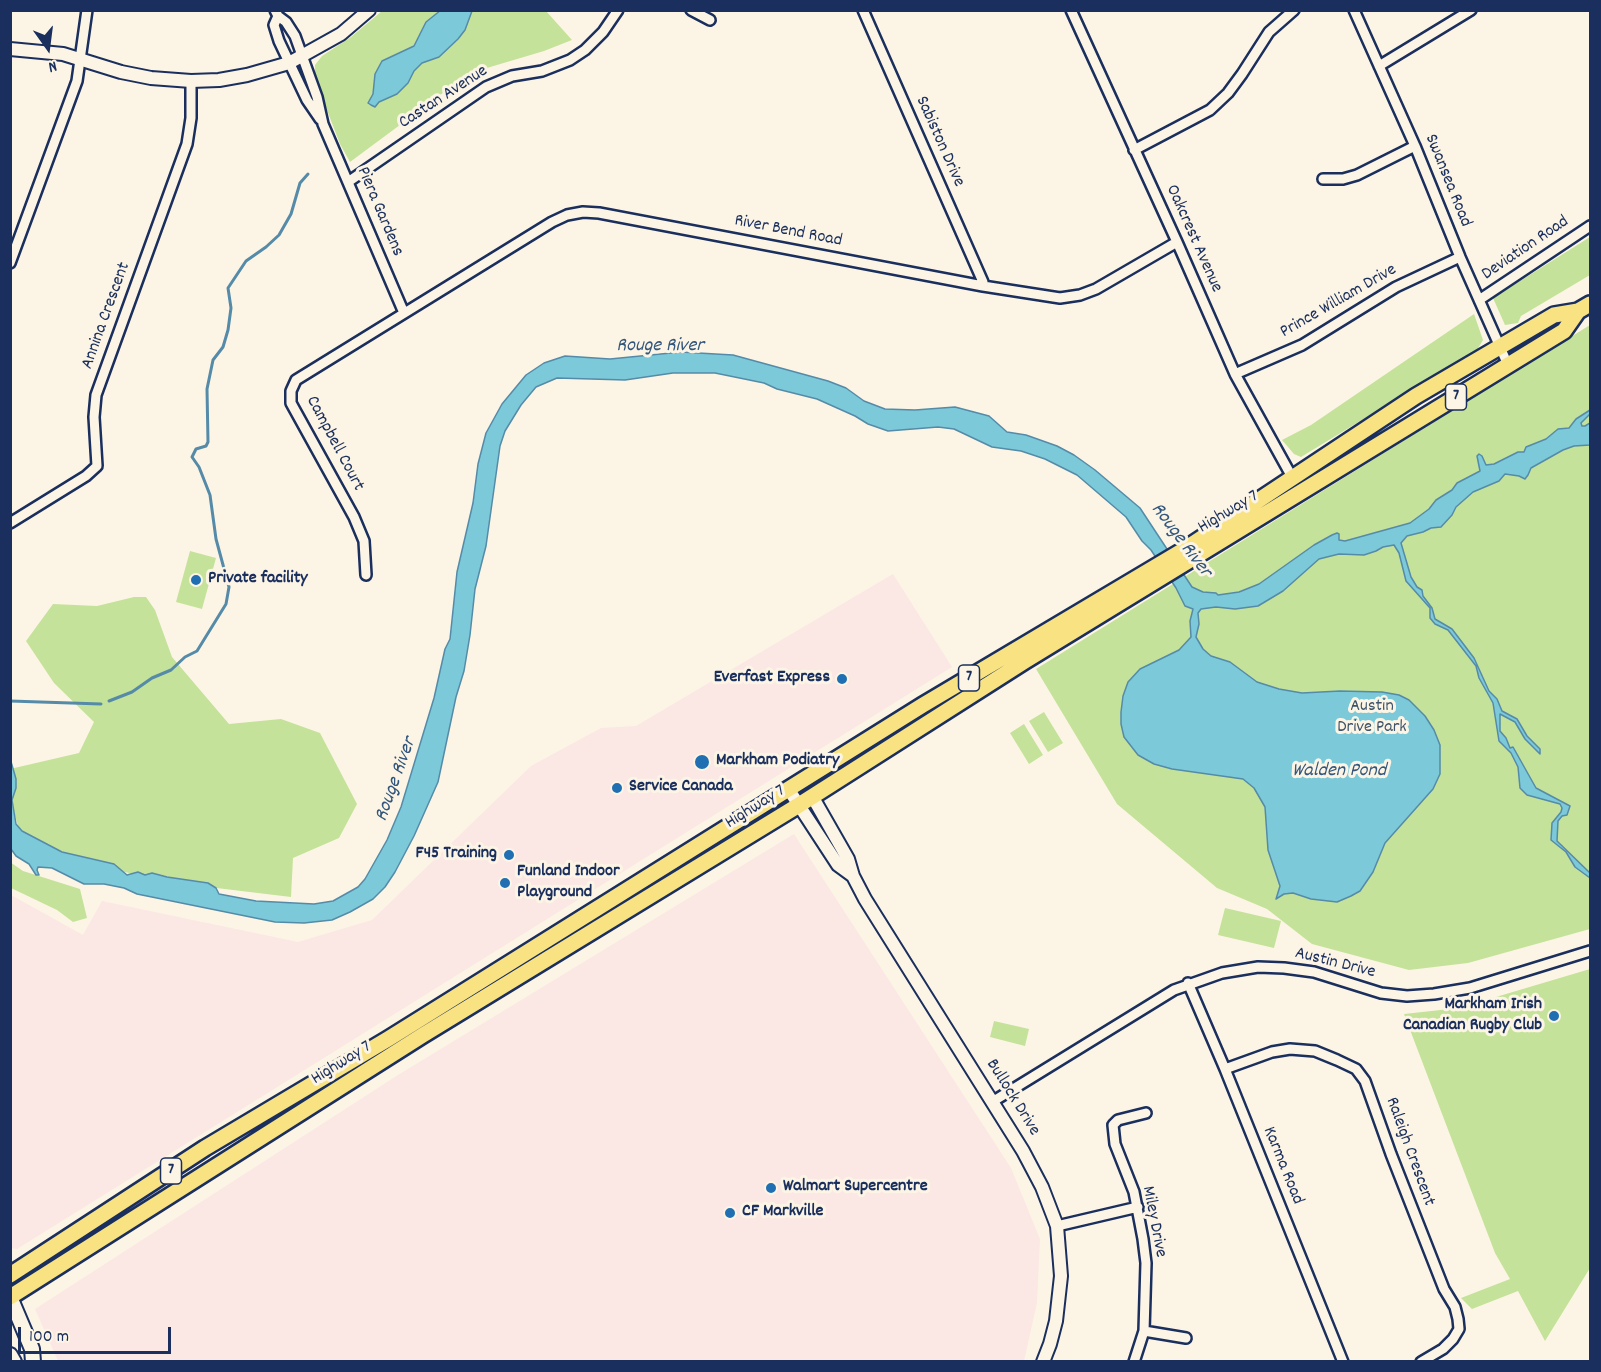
<!DOCTYPE html>
<style>
body{margin:0}
#map{position:relative;width:1601px;height:1372px;overflow:hidden;background:#fcf5e5;font-family:Dekko,sans-serif}
canvas{display:block}
.frame{position:absolute;inset:0;border:12px solid #1b2f5e;pointer-events:none}
.north{position:absolute;left:18px;top:18px;width:60px;height:60px;-webkit-text-stroke:4px #fcf5e5;paint-order:stroke;rotate:166deg;font-size:16px;font-weight:700;line-height:24px;text-align:center;color:#1b2f5e}
.north::after{content:'';display:block;margin:auto;width:21px;height:27px;background:#1b2f5e;clip-path:polygon(50% 0,100% 100%,50% 72%,0 100%)}
.scale{position:absolute;left:18px;top:1327px;width:153px;height:27px;box-sizing:border-box;border:3px solid #1b2f5e;border-top:0;padding-left:8px;font-size:18px;line-height:21px;white-space:nowrap;color:#1b2f5e;-webkit-text-stroke:4px #fcf5e5;paint-order:stroke}
</style>
<div id="map">
<canvas width="1601" height="1372"></canvas>
<div class="frame"></div>
<div class="north">N</div>
<div class="scale">100 m</div>
</div>
<script>
const ctx = document.querySelector('canvas').getContext('2d');
ctx.lineJoin = 'round';
function fillPath(path, color) {
  ctx.fillStyle = color;
  ctx.fill(path, 'evenodd');
}
function toPath(rows) {
  const path = new Path2D();
  for (const r of rows) {
    path.moveTo(r[0], r[1]);
    for (let i = 2; i < r.length; i += 2) path.lineTo(r[i], r[i + 1]);
  }
  return path;
}
function trace(path, color, width, dash) {
  ctx.strokeStyle = color;
  ctx.lineWidth = width;
  ctx.lineCap = dash ? 'butt' : 'round';
  ctx.setLineDash(dash || []);
  ctx.stroke(path);
}
function write(font, color, halo, rows, align = 'center') {
  ctx.font = font + ' Dekko,sans-serif';
  ctx.lineWidth = 6;
  ctx.setLineDash([]);
  ctx.textBaseline = 'middle';
  ctx.strokeStyle = halo;
  ctx.fillStyle = color;
  for (const [text, x, y, turn = 0] of rows) {
    ctx.save();
    ctx.translate(x, y);
    ctx.rotate((+turn || 0) * Math.PI / 180);
    ctx.textAlign = isNaN(turn) ? turn : align;
    if (halo) ctx.strokeText(text, 0, 0);
    ctx.fillText(text, 0, 0);
    ctx.restore();
  }
}
const built = toPath([
 [893,574,952,667,17,1249,11,1248,11,895,83,935,102,901,298,942,372,920,531,766,601,728,636,726],
 [794,834,1011,1168,1040,1239,1037,1303,1024,1361,58,1361,35,1309,398,1075]
]);
const green = toPath([
 [382,11,546,11,572,40,544,51,470,73,350,162,340,144,315,79,315,65,322,56,351,37],
 [1590,237,1590,275,1521,316,1518,323,1505,325,1493,298],
 [1474,314,1483,340,1477,350,1301,457,1294,454,1282,440,1311,425],
 [1590,325,1590,929,1468,963,1409,970,1312,944,1267,909,1217,888,1117,804,1036,669],
 [190,551,216,558,202,609,176,602],
 [134,597,146,597,155,610,172,657,229,724,281,719,320,733,357,804,339,838,293,858,291,897,175,883,120,871,22,841,12,804,10,769,79,753,94,722,54,683,26,641,53,604,97,606],
 [1044,712,1063,743,1048,752,1029,721],
 [1024,724,1043,755,1029,764,1010,733],
 [10,862,23,871,80,889,87,918,73,922,57,910,11,888],
 [1225,908,1281,921,1274,948,1218,935],
 [1590,969,1590,1268,1545,1341,1518,1291,1472,1309,1461,1298,1510,1279,1495,1253,1404,1014,1459,1008],
 [994,1021,1029,1029,1025,1046,990,1037]
]);
const water = toPath([
 [441,10,472,11,465,30,458,39,439,57,422,63,414,71,408,83,397,94,379,102,375,107,371,105,368,103,373,94,375,74,382,61,414,46,426,22,441,10],
 [681,352,733,355,828,381,846,388,864,401,885,409,915,410,955,407,989,416,1007,432,1026,435,1057,446,1074,455,1095,470,1140,508,1192,587,1203,592,1216,593,1218,595,1239,592,1259,584,1314,545,1332,535,1337,533,1339,534,1339,540,1345,541,1410,523,1429,509,1436,500,1452,490,1457,483,1480,471,1477,456,1479,454,1482,456,1486,465,1494,464,1518,452,1524,452,1526,447,1546,439,1558,429,1569,428,1576,419,1590,410,1590,414,1581,423,1582,426,1585,426,1590,423,1590,445,1574,446,1563,450,1531,468,1528,475,1525,479,1519,476,1505,474,1499,481,1473,492,1456,507,1452,515,1441,527,1431,528,1423,532,1407,536,1401,543,1411,577,1417,587,1422,590,1423,596,1432,608,1435,619,1452,629,1474,658,1489,691,1497,699,1502,711,1517,719,1527,736,1540,749,1540,754,1525,739,1515,722,1500,714,1500,731,1506,738,1510,748,1513,747,1536,788,1570,806,1567,815,1562,816,1558,821,1557,841,1590,873,1590,878,1575,867,1566,852,1551,840,1552,823,1561,812,1562,808,1560,804,1527,795,1520,788,1518,767,1511,753,1499,741,1493,703,1479,678,1476,666,1448,630,1435,624,1430,618,1430,608,1406,581,1399,553,1394,545,1383,547,1376,551,1364,555,1339,554,1319,559,1283,591,1258,606,1235,609,1216,607,1201,609,1198,613,1199,624,1196,637,1203,649,1211,656,1230,662,1257,682,1279,689,1302,693,1340,691,1382,692,1399,695,1409,700,1425,716,1434,730,1440,745,1440,774,1433,789,1385,843,1373,872,1360,891,1351,896,1337,902,1311,899,1293,893,1284,894,1276,899,1280,886,1268,850,1265,807,1254,788,1243,779,1172,769,1154,764,1138,755,1124,737,1121,724,1121,712,1123,696,1128,682,1140,669,1179,650,1191,637,1190,621,1193,609,1185,606,1176,588,1151,550,1142,541,1126,517,1077,475,1045,459,1021,451,992,447,954,429,938,427,888,431,868,424,855,416,817,399,777,389,764,383,715,373,673,373,625,380,557,378,536,387,521,405,505,431,500,446,486,546,475,589,470,635,464,671,456,697,438,782,414,836,395,872,385,887,373,899,350,912,332,920,304,923,275,922,137,894,124,888,104,884,84,884,52,868,38,867,37,870,39,875,36,875,29,864,16,856,11,849,10,758,16,779,16,788,12,800,16,824,22,831,62,852,114,864,127,875,138,872,145,875,152,873,167,877,208,883,216,888,219,894,256,901,314,904,333,901,358,887,365,879,387,840,401,807,434,698,445,649,450,639,457,572,473,503,478,464,486,433,502,404,526,375,544,363,565,356,610,359,681,352]
]);
const stream = toPath([
 [10,701,101,704],
 [109,701,132,692,152,678,171,670,185,657,197,651,226,604,229,587,216,539,210,495,199,467,192,457,196,449,206,446,208,442,207,389,213,360,223,347,228,330,231,308,228,288,246,261,266,247,279,235,291,214,300,183,308,174]
]);
const minor = toPath([
 [275,10,278,16,286,22,295,36,317,97,323,124,404,313],
 [691,10,710,20],
 [863,10,983,282,983,286],
 [1071,10,1177,242,1235,374,1292,477],
 [1354,10,1415,146,1460,257,1508,365],
 [278,16,274,25,279,41,307,100,320,119],
 [1379,66,1471,10],
 [1134,150,1210,110,1228,93,1242,74,1269,32,1294,10],
 [1323,179,1343,179,1357,175,1415,146],
 [348,182,486,87,512,76,542,71,570,60,585,50,603,32,618,10],
 [10,263,77,81,87,10],
 [1479,300,1590,226],
 [1235,374,1302,345,1396,287,1460,257],
 [10,523,86,476,97,466,94,417,96,395,187,144,191,118,191,81],
 [366,575,364,541,354,517,291,403,291,391,296,380,552,222,567,215,583,212,599,213,983,286,1060,298,1080,295,1096,289,1177,242],
 [1188,983,1225,1069,1343,1362],
 [1225,1069,1272,1052,1290,1049,1315,1051,1337,1060,1356,1069,1365,1081,1391,1154,1444,1289,1455,1307,1458,1319,1459,1329,1453,1339,1443,1349,1421,1362],
 [992,1102,1174,990,1222,973,1258,967,1284,968,1314,972,1381,993,1407,996,1434,994,1470,988,1590,951],
 [1057,1226,1138,1207],
 [1144,1331,1186,1338],
 [1134,1362,1144,1331,1146,1263,1143,1239,1134,1192,1115,1144,1113,1125,1118,1120,1146,1113]
]);
const tertiary = toPath([
 [10,49,63,54,121,72,151,78,191,81,219,80,247,75,289,63,341,34,369,10],
 [789,790,838,865,853,876],
 [812,796,848,859,853,876,865,899,1023,1151,1042,1187,1057,1226,1061,1276,1056,1321,1050,1344,1043,1362]
]);
const secondary = toPath([
 [10,1297,32,1349,33,1362],
 [10,1355,14,1362]
]);
const primary = toPath([
 [10,1275,205,1148,388,1039,923,705,1182,551,1416,396,1554,315,1578,311],
 [10,1297,423,1035,799,805,1025,661,1564,331,1578,311,1590,304]
]);
const markers = [
 [196,580,6,"#1f6fb2"],
 [842,679,6,"#1f6fb2"],
 [702,762,8,"#1f6fb2"],
 [617,788,6,"#1f6fb2"],
 [509,855,6,"#1f6fb2"],
 [505,883,6,"#1f6fb2"],
 [1554,1016,6,"#1f6fb2"],
 [771,1188,6,"#1f6fb2"],
 [730,1213,6,"#1f6fb2"]
];
const shields = [
 [1456,397,21],
 [969,678,21],
 [171,1171,21]
];
const shieldNames = [
 ["7",1456,397],
 ["7",969,678],
 ["7",171,1171]
];
const streetNames = [
 ["Castan Avenue",444,98,-33],
 ["Sabiston Drive",939,142,66],
 ["Swansea Road",1447,181,68],
 ["Piera Gardens",379,212,67],
 ["River Bend Road",788,232,11],
 ["Oakcrest Avenue",1193,239,66],
 ["Deviation Road",1526,249,-34],
 ["Prince William Drive",1339,302,-30],
 ["Annina Crescent",107,316,-70],
 ["Campbell Court",334,444,62],
 ["Highway 7",1229,513,-31],
 ["Highway 7",756,808,-32],
 ["Austin Drive",1335,964,14],
 ["Highway 7",342,1064,-32],
 ["Bullock Drive",1012,1098,58],
 ["Raleigh Crescent",1409,1152,70],
 ["Karma Road",1282,1166,68],
 ["Miley Drive",1153,1222,79]
];
const poiNames = [
 ["Private facility",208,580],
 ["Everfast Express",830,679,"right"],
 ["Markham Podiatry",716,762],
 ["Service Canada",629,788],
 ["F45 Training",497,855,"right"],
 ["Funland Indoor",517,873],
 ["Playground",517,894],
 ["Markham Irish",1542,1006,"right"],
 ["Canadian Rugby Club",1542,1027,"right"],
 ["Walmart Supercentre",783,1188],
 ["CF Markville",742,1213]
];
const parkNames = [
 ["Austin",1372,708],
 ["Drive Park",1372,729]
];
const waterNames = [
 ["Rouge River",660,347],
 ["Rouge River",1180,541,53],
 ["Walden Pond",1339,772],
 ["Rouge River",397,780,-70]
];
fillPath(built, '#fbe7e4');
fillPath(green, '#c5e29a');
fillPath(water, '#7bc9d9');
trace(water, '#558ba8', 1.5);
trace(stream, '#558ba8', 3);
trace(minor, '#1b2f5e', 14);
trace(tertiary, '#1b2f5e', 16);
trace(secondary, '#1b2f5e', 18);
trace(primary, '#1b2f5e', 20);
trace(minor, '#fcf5e5', 9);
trace(tertiary, '#fcf5e5', 12);
trace(secondary, '#fcf5e5', 14);
trace(primary, '#f8e281', 15);
for (const [x, y, r, color] of markers) {
  const dot = new Path2D();
  dot.arc(x, y, r, 0, 2 * Math.PI);
  ctx.fillStyle = color;
  ctx.fill(dot);
  trace(dot, '#fcf5e5', 2);
}
for (const [x, y, w] of shields) {
  const box = new Path2D();
  box.roundRect(x - w / 2, y - 13, w, 26, 4.5);
  ctx.fillStyle = '#fcf5e5';
  ctx.fill(box);
  trace(box, '#1b2f5e', 1.5);
}
write('bold 16px', '#1b2f5e', null, shieldNames);
write('18px', '#1b2f5e', '#fcf5e5', streetNames);
write('bold 18px', '#1b2f5e', '#fcf5e5', poiNames, 'left');
write('18px', '#3d536a', '#fcf5e5', parkNames);
write('italic 20px', '#33567d', '#fcf5e5', waterNames);
</script>
